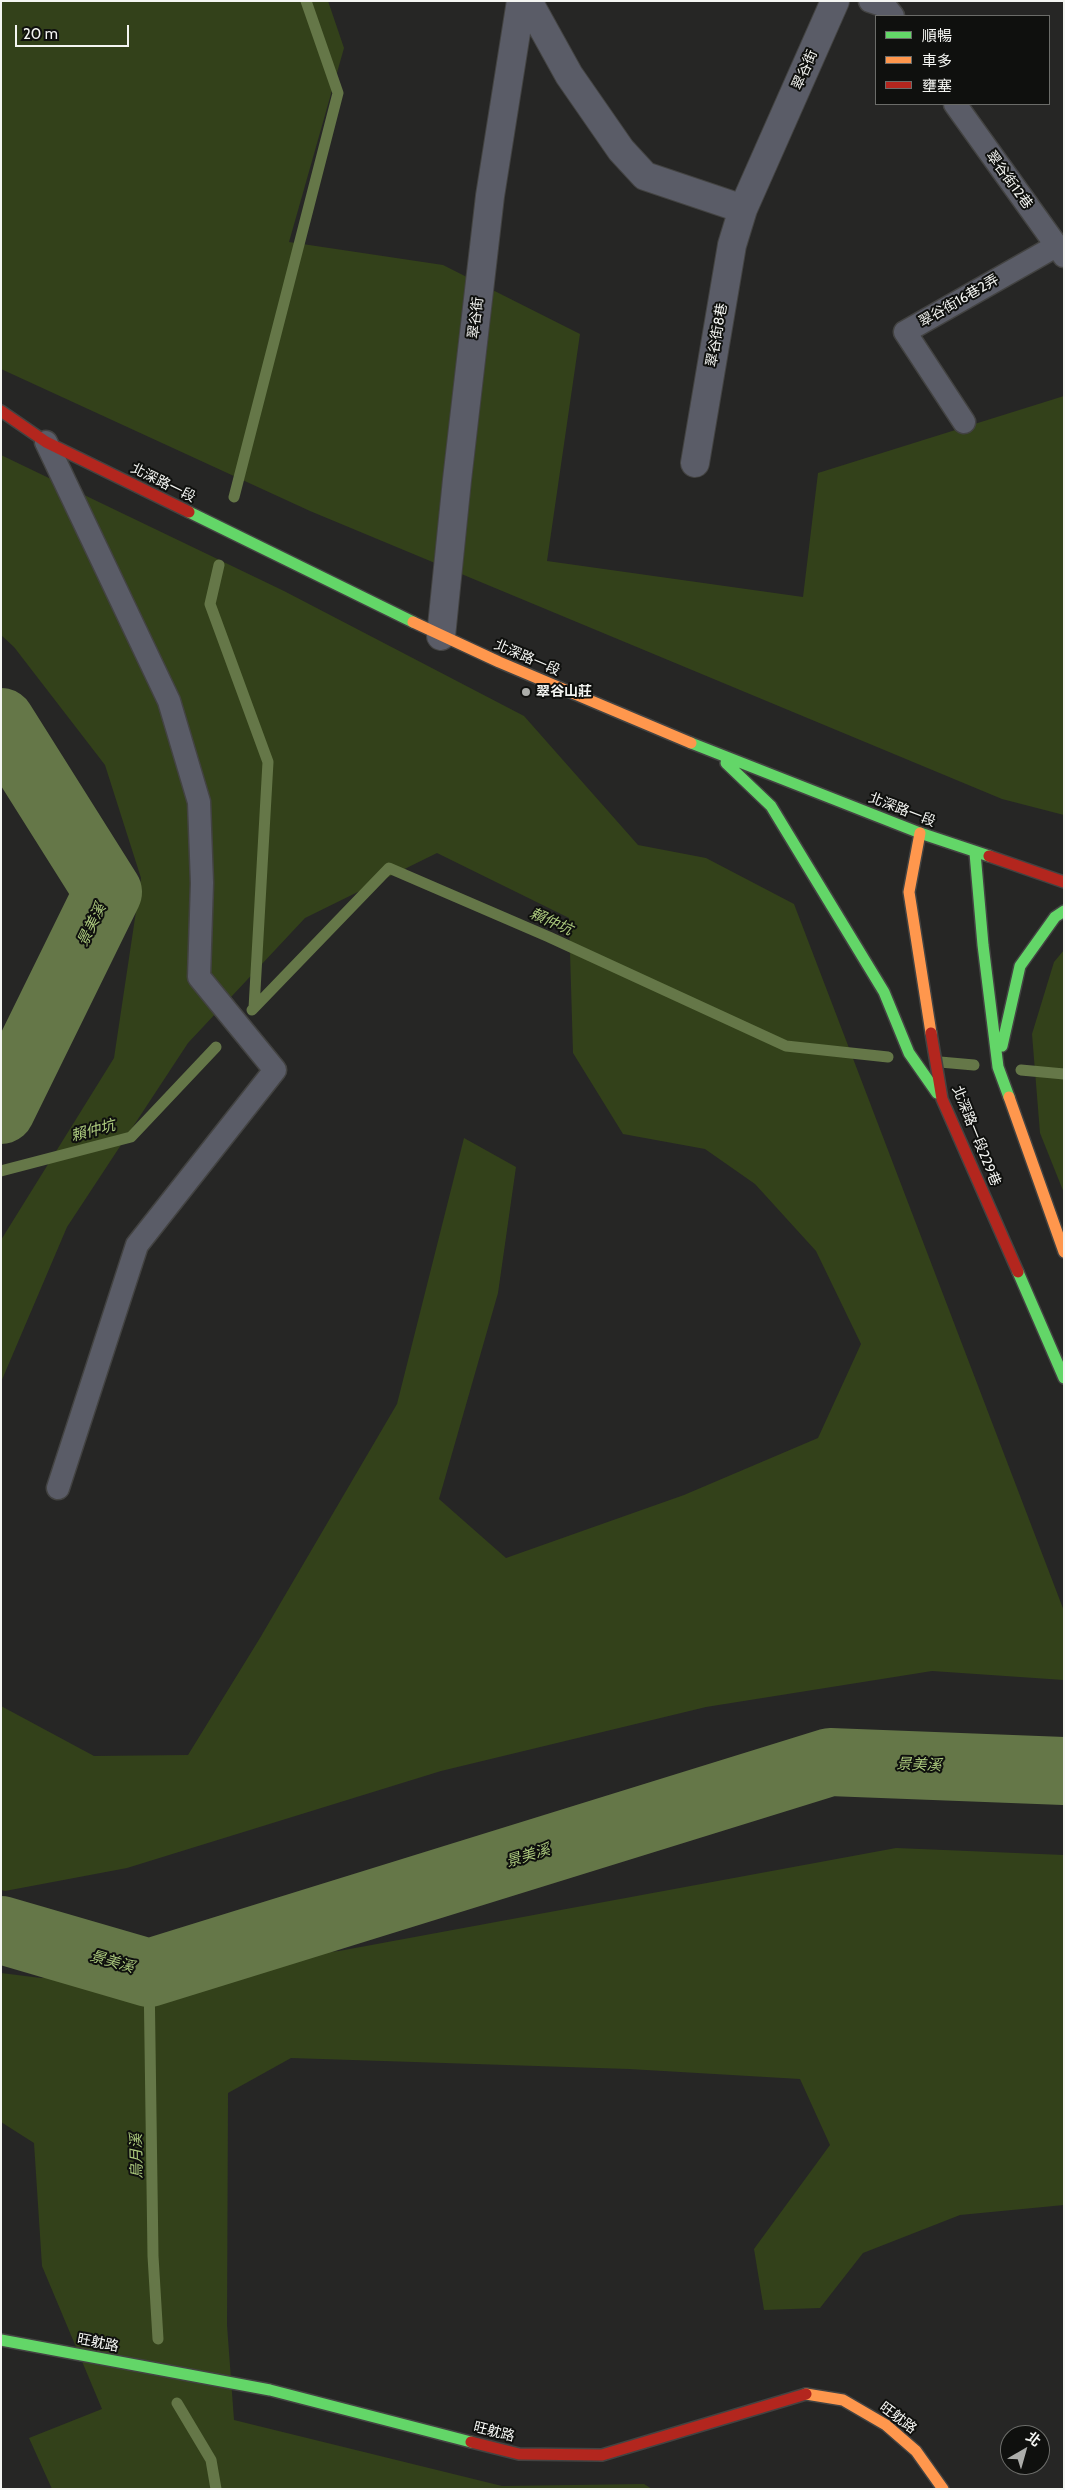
<!DOCTYPE html>
<meta charset="utf-8">
<style>
body{margin:0}
#map{position:relative;width:1065px;height:2490px;overflow:hidden;background:#262625;font-family:Cabin,"Noto Sans TC",sans-serif}
canvas{display:block}
.frame{position:absolute;inset:0;border:2px solid #f4f5f2;pointer-events:none}
.legend{position:absolute;left:875px;top:15px;width:175px;height:90px;box-sizing:border-box;background:#0f100e;border:1px solid #6b6c69;margin:0;padding:6px 9px;list-style:none;font-size:15px;color:#f4f5f2}
.legend li{display:flex;align-items:center;gap:10px;height:25px}
.legend b{width:25px;border:1px solid #6b6c69}
.north{position:absolute;left:1000px;top:2425px;width:50px;height:50px;box-sizing:border-box;background:#0f100e;border:1px solid #6b6c69;border-radius:50%;rotate:38deg;font-size:14px;font-weight:700;line-height:20px;text-align:center;color:#f4f5f2}
.north::after{content:'';display:block;margin:auto;width:18px;height:22px;background:#acadaa;clip-path:polygon(50% 0,100% 100%,50% 72%,0 100%)}
.scale{position:absolute;left:15px;top:25px;width:114px;height:22px;box-sizing:border-box;border:2px solid #f4f5f2;border-top:0;padding-left:6px;font-size:15px;line-height:18px;white-space:nowrap;color:#f4f5f2;-webkit-text-stroke:4px #0f100e;paint-order:stroke}
</style>
<div id="map">
<canvas width="1065" height="2490"></canvas>
<div class="frame"></div>
<ul class="legend">
<li><b style="height:6px;background:#63d668"></b>順暢</li>
<li><b style="height:6px;background:#ff974d"></b>車多</li>
<li><b style="height:6px;background:#b3261e"></b>壅塞</li>
</ul>
<div class="north">北</div>
<div class="scale">20 m</div>
</div>
<script>
const ctx = document.querySelector('canvas').getContext('2d');
ctx.lineJoin = 'round';
function fillPath(path, color) {
  ctx.fillStyle = color;
  ctx.fill(path, 'evenodd');
}
function toPath(rows) {
  const path = new Path2D();
  for (const r of rows) {
    path.moveTo(r[0], r[1]);
    for (let i = 2; i < r.length; i += 2) path.lineTo(r[i], r[i + 1]);
  }
  return path;
}
function trace(path, color, width, dash) {
  ctx.strokeStyle = color;
  ctx.lineWidth = width;
  ctx.lineCap = dash ? 'butt' : 'round';
  ctx.setLineDash(dash || []);
  ctx.stroke(path);
}
function write(font, color, halo, rows, align = 'center') {
  ctx.font = font + ' Cabin,"Noto Sans TC",sans-serif';
  ctx.lineWidth = 4;
  ctx.setLineDash([]);
  ctx.textBaseline = 'middle';
  ctx.strokeStyle = halo;
  ctx.fillStyle = color;
  for (const [text, x, y, turn = 0] of rows) {
    ctx.save();
    ctx.translate(x, y);
    ctx.rotate((+turn || 0) * Math.PI / 180);
    ctx.textAlign = isNaN(turn) ? turn : align;
    if (halo) ctx.strokeText(text, 0, 0);
    ctx.fillText(text, 0, 0);
    ctx.restore();
  }
}
const green = toPath([
 [1,1,328,1,344,48,289,242,443,265,580,334,547,561,803,597,818,473,1064,396,1064,815,1002,799,310,511,1,369],
 [1,455,284,591,524,716,638,845,706,858,794,904,1064,1611,1064,1680,932,1671,706,1707,441,1771,127,1868,5,1891,1,1890,1,1706,94,1756,188,1755,260,1638,397,1404,464,1138,516,1167,498,1293,439,1499,506,1558,684,1495,818,1438,861,1344,816,1251,755,1184,705,1149,623,1134,573,1053,569,918,437,853,305,918,188,1043,67,1227,1,1382,1,1240,114,1058,141,878,105,765,14,647,1,635],
 [1064,950,1064,1193,1040,1133,1032,1034,1054,962],
 [896,1848,1064,1855,1064,2205,960,2215,863,2253,820,2308,764,2310,754,2249,830,2145,800,2079,629,2069,291,2058,228,2093,227,2325,234,2420,502,2486,644,2484,652,2489,52,2489,29,2438,102,2409,42,2266,34,2143,1,2122,1,1973,41,1978,339,1951]
]);
const stream = toPath([
 [234,497,338,93,306,1],
 [219,565,210,604,268,762,254,1008],
 [252,1010,389,868,549,937,786,1046,888,1057],
 [940,1062,974,1065],
 [1021,1070,1064,1074],
 [1,1171,131,1137,216,1047],
 [149,1973,153,2256,158,2339],
 [177,2403,211,2460,216,2489]
]);
const river = toPath([
 [1,722,108,892,1,1110],
 [1,1930,149,1973,830,1762,1064,1771]
]);
const lane = toPath([
 [870,1,885,6,893,16],
 [955,104,1064,256],
 [964,422,905,332,1056,246],
 [46,442,169,701,199,802,202,883,199,977,275,1070,137,1245,58,1488]
]);
const street = toPath([
 [528,1,569,75,621,150,645,176,743,209],
 [695,463,732,245,743,209,835,1],
 [441,636,457,480,490,196,521,1]
]);
const fast = toPath([
 [189,512,413,622],
 [691,743,920,833,989,856],
 [726,763,771,806,884,992,909,1053,937,1093],
 [975,853,983,945,998,1067,1009,1097],
 [1002,1046,1020,966,1055,917,1064,911],
 [1018,1272,1064,1378],
 [1,2340,270,2390,471,2442]
]);
const slow = toPath([
 [413,622,499,662,691,743],
 [920,833,909,892,931,1033],
 [1009,1097,1064,1252],
 [806,2394,843,2400,886,2425,916,2451,943,2489]
]);
const jam = toPath([
 [1,411,46,442,189,512],
 [989,856,1064,882],
 [931,1033,942,1099,1018,1272],
 [471,2442,519,2454,602,2455,806,2394]
]);
const markers = [
 [526,692,5,"#acadaa"]
];
const streetNames = [
 ["翠谷街",805,70,-66],
 ["翠谷街12巷",1009,180,54],
 ["翠谷街16巷2弄",959,301,-30],
 ["翠谷街",476,318,-83],
 ["翠谷街8巷",717,335,-80],
 ["北深路一段",163,483,26],
 ["北深路一段",527,658,23],
 ["北深路一段",902,810,21],
 ["北深路一段229巷",976,1136,68],
 ["旺躭路",98,2343,11],
 ["旺躭路",898,2418,37],
 ["旺躭路",494,2432,14]
];
const poiNames = [
 ["翠谷山莊",536,692]
];
const waterNames = [
 ["賴仲坑",551,922,24],
 ["景美溪",92,925,-64],
 ["賴仲坑",93,1131,-15],
 ["景美溪",919,1765,2],
 ["景美溪",528,1856,-17],
 ["景美溪",112,1962,16],
 ["烏月溪",137,2156,-91]
];
fillPath(green, '#33411a');
trace(stream, '#657748', 11);
trace(river, '#657748', 68);
trace(lane, '#434342', 25);
trace(street, '#434342', 30);
trace(fast, '#434342', 14);
trace(slow, '#434342', 14);
trace(jam, '#434342', 14);
trace(lane, '#5a5c67', 22);
trace(street, '#5a5c67', 28);
trace(fast, '#63d668', 11);
trace(slow, '#ff974d', 11);
trace(jam, '#b3261e', 11);
for (const [x, y, r, color] of markers) {
  const dot = new Path2D();
  dot.arc(x, y, r, 0, 2 * Math.PI);
  ctx.fillStyle = color;
  ctx.fill(dot);
  trace(dot, '#0f100e', 2);
}
write('14px', '#f4f5f2', '#0f100e', streetNames);
write('bold 14px', '#f4f5f2', '#0f100e', poiNames, 'left');
write('italic 15px', '#adcb7e', '#0f100e', waterNames);
</script>
